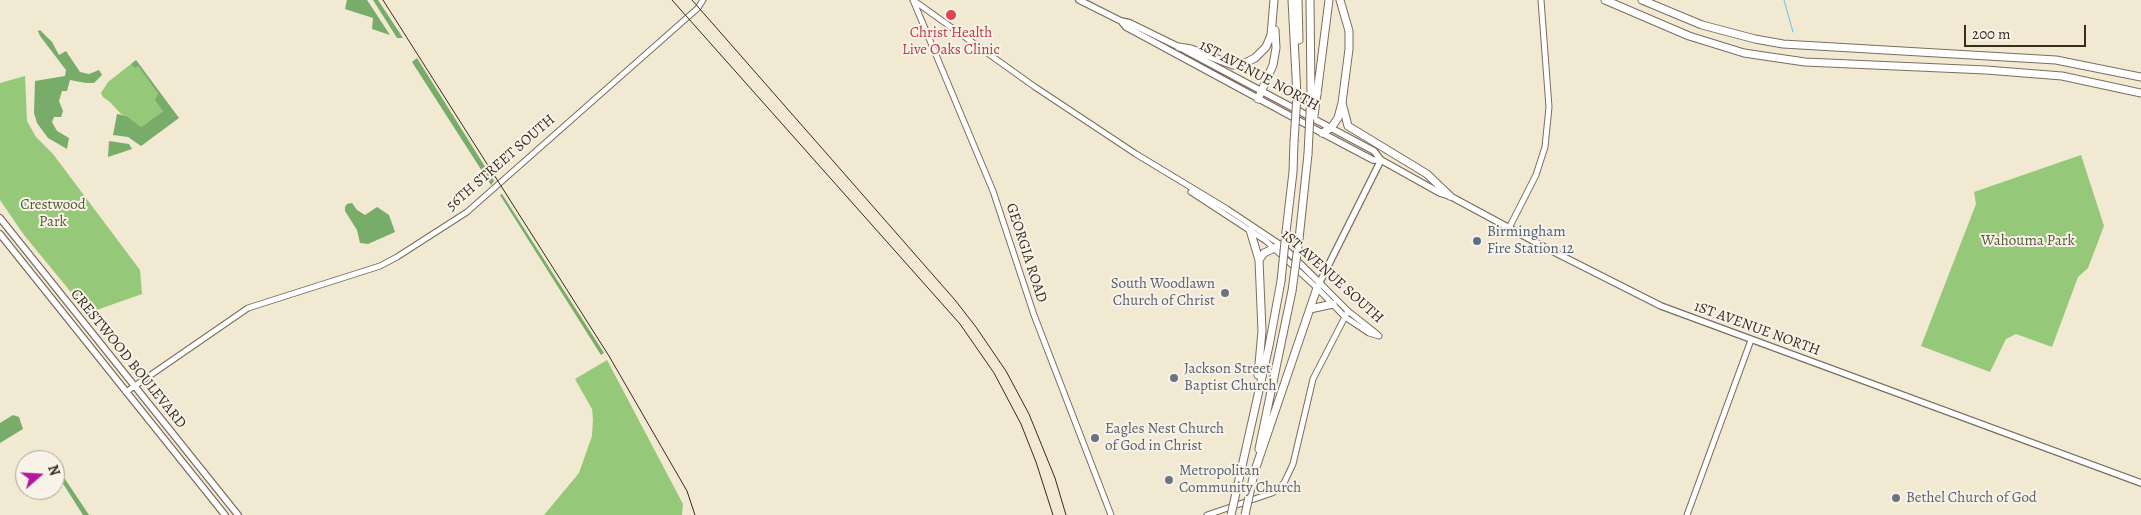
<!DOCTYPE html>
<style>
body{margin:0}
#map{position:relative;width:2141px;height:515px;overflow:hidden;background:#f1e9d2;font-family:Alegreya,serif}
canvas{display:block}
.north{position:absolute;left:15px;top:450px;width:50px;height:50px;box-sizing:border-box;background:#f7f3e8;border:1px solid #aca397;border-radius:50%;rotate:71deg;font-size:14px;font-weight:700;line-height:20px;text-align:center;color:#3b2a1e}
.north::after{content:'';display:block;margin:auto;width:18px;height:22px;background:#b5179e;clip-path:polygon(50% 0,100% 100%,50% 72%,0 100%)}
.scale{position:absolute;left:1964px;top:25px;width:122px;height:22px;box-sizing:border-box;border:2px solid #3b2a1e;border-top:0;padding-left:6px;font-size:15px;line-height:18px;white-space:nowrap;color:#3b2a1e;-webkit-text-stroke:4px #f7f3e8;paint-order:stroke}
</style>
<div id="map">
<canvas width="2141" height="515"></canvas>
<div class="north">N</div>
<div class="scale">200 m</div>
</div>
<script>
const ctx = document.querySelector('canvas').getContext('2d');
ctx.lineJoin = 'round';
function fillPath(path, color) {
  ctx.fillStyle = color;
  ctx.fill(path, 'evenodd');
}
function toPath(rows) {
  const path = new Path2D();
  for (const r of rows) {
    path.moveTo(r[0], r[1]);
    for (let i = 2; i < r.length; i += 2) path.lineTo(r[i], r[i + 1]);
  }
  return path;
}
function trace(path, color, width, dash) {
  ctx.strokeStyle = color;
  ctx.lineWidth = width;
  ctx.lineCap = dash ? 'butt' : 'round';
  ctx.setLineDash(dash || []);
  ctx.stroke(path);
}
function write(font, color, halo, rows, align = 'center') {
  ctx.font = font + ' Alegreya,serif';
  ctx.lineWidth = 4;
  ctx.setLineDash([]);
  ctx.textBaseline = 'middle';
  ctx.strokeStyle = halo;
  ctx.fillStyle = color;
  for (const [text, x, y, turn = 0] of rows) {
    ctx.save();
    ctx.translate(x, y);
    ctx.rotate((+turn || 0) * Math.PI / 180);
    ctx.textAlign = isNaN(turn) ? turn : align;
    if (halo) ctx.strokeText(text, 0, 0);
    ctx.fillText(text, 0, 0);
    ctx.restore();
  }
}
const green = toPath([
 [131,64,135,67,138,66,158,94,163,111,141,127,127,116,121,114,110,102,103,97,101,93,108,82],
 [25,76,27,121,36,137,53,154,140,270,142,294,88,313,24,235,0,200,0,83],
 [2081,155,2104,226,2088,268,2078,277,2052,347,2016,334,2006,339,1990,372,1921,346,1976,204,1974,192],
 [607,360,683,504,682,515,544,515,579,473,592,436,593,419,592,409,575,379]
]);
const forest = toPath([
 [347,0,367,0,390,35,372,29,373,18,345,9],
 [373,0,378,0,403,38,397,38],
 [40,30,52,42,59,55,66,51,80,72,89,74,99,70,102,75,94,83,86,83,70,80,67,91,62,91,59,101,63,111,61,117,54,117,52,122,57,131,69,138,67,149,48,138,37,123,34,113,35,81,65,76,66,70,40,36,38,31],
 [417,58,494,181,491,185,412,62],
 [136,60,179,118,141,146,128,137,113,135,117,114,127,116,141,127,163,111,155,100,158,94,138,66,135,68,131,64],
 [109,141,129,144,132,149,108,157],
 [502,194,604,353,601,355,500,195],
 [352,203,357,210,365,215,377,207,389,215,395,232,368,244,360,243,357,230,345,211,345,207,347,204],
 [13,415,19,417,23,429,0,443,0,423],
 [55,464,89,515,83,515,55,471]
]);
const stream = toPath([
 [1784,0,1793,32]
]);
const secondary = toPath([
 [913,0,993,191,1034,315,1111,515],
 [913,0,1035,87,1136,154,1227,209,1281,245],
 [1191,192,1266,241,1317,288,1345,317,1369,333,1379,336],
 [1509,228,1536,175,1545,147,1549,107,1541,0],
 [1319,282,1348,311,1377,334],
 [126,392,248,308,380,266,397,257,467,212,698,8,703,0],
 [1207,515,1272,493,1284,483,1293,464,1313,379,1348,311],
 [1687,515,1751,340]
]);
const primary = toPath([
 [1079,0,1121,21,1130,23,1179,47,1374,151,1381,160],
 [1121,21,1126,27,1322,133,1373,160,1381,160,1440,193,1450,196,1550,250,1661,306,2141,483],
 [0,218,238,515],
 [0,234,225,515],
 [1283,247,1319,282],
 [1317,288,1381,160]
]);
const highway = toPath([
 [1292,0,1297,95],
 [1298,0,1299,40],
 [1310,0,1311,93],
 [1605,0,1689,36,1744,53,1764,56,1805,62,1986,70,2062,76,2141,93],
 [1642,0,1702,25,1755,39,1783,44,2056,60,2141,77],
 [1179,47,1191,49,1233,65,1243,64,1255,58,1266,47,1271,35,1274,0],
 [1317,94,1329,0],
 [1258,99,1273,65,1276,48,1275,30],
 [1342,103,1348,126,1427,174,1450,196],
 [1322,133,1331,128,1338,118,1342,103,1349,49,1349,31,1340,0],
 [1250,230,1259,260,1262,331,1258,375],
 [1286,232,1293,172,1294,142],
 [1299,239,1308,154],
 [1259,260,1264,253,1281,245],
 [1310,309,1333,304],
 [1259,449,1292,291],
 [1254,473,1317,288],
 [1238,484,1269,346,1281,281]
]);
const rail = toPath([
 [383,0,609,356,687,491,695,515],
 [672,0,960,324,994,373,1021,424,1036,462,1053,515],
 [692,0,955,300,976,327,1006,371,1029,414,1055,478,1066,515]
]);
const highwayBridge = toPath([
 [1314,116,1317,94],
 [1294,142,1297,95],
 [1308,154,1311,93],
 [1281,281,1286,232],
 [1292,291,1299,239],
 [1231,515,1238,484],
 [1245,515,1253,478]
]);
const markers = [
 [951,15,6,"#e0444e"],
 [1477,241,5,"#5c6f8a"],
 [1225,293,5,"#6b7280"],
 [1174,378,5,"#6b7280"],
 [1095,438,5,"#6b7280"],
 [1169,480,5,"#6b7280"],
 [1896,498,5,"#6b7280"]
];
const healthNames = [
 ["Christ Health",951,33],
 ["Live Oaks Clinic",951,50]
];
const streetNames = [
 ["1ST AVENUE NORTH",1259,76,28],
 ["56TH STREET SOUTH",501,163,-41],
 ["GEORGIA ROAD",1026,253,72],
 ["1ST AVENUE SOUTH",1332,277,42],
 ["1ST AVENUE NORTH",1757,329,20],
 ["CRESTWOOD BOULEVARD",128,359,51]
];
const parkNames = [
 ["Crestwood",53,205],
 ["Park",53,222],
 ["Wahouma Park",2028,241]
];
const serviceNames = [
 ["Birmingham",1487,232],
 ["Fire Station 12",1487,249]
];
const worshipNames = [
 ["South Woodlawn",1215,284,"right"],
 ["Church of Christ",1215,301,"right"],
 ["Jackson Street",1184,369],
 ["Baptist Church",1184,386],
 ["Eagles Nest Church",1105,429],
 ["of God in Christ",1105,446],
 ["Metropolitan",1179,471],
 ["Community Church",1179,488],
 ["Bethel Church of God",1906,498]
];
fillPath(green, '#95c879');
fillPath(forest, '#78ac69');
trace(stream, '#63c1e1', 1);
trace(secondary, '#7b6d5d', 7);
trace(primary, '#7b6d5d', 8);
trace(highway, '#7b6d5d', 9);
trace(secondary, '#fff', 5);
trace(primary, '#fff', 5.5);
trace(highway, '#fff', 7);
trace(rail, '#3b2a1e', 1);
trace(highwayBridge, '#7b6d5d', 9, []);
trace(highwayBridge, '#fff', 7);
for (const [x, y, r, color] of markers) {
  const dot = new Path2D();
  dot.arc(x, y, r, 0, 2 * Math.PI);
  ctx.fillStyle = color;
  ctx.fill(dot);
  trace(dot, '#f7f3e8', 2);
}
write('15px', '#be3a42', '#f7f3e8', healthNames);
write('15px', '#3b2a1e', '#f7f3e8', streetNames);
write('15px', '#565939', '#f7f3e8', parkNames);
write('15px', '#4e5e75', '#f7f3e8', serviceNames, 'left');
write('15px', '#5b616d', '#f7f3e8', worshipNames, 'left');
</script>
